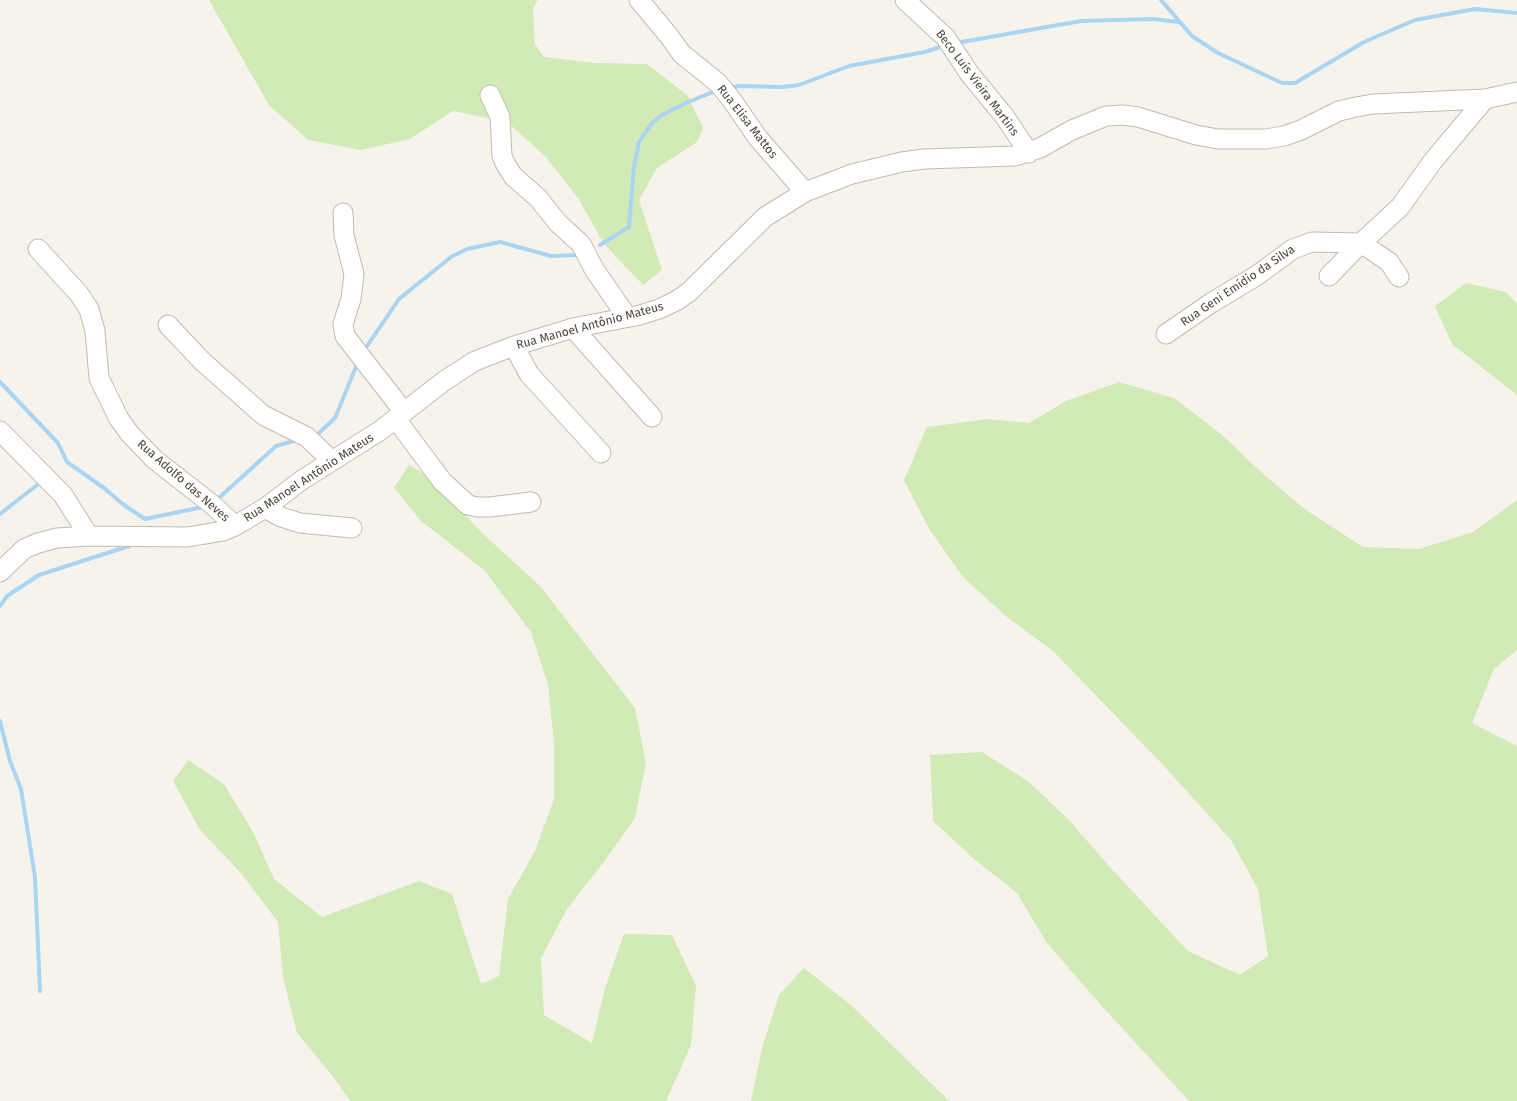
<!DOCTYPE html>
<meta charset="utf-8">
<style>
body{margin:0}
canvas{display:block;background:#f6f3ec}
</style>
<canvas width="1517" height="1101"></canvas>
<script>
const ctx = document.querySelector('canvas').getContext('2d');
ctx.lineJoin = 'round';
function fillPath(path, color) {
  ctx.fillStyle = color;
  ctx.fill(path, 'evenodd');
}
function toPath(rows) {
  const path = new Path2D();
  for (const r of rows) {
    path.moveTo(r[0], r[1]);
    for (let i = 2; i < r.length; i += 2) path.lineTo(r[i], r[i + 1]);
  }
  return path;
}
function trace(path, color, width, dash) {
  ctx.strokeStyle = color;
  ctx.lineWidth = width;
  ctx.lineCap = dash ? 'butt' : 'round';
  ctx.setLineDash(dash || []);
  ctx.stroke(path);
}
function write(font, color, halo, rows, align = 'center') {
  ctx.font = font + ' "Fira Sans",sans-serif';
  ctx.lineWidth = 3.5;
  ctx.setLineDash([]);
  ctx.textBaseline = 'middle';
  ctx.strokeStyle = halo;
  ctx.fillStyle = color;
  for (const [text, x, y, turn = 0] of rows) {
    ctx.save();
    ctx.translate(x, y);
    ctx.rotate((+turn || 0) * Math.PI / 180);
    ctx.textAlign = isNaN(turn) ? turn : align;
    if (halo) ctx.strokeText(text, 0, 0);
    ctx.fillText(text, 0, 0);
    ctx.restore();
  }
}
const green = toPath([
 [209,0,538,0,533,9,535,44,544,57,595,63,647,64,688,96,703,128,697,142,657,168,639,200,662,270,643,285,604,244,578,198,545,156,507,122,453,111,410,139,361,150,308,140,269,105],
 [1466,283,1506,292,1517,304,1517,395,1452,344,1435,306],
 [1119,382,1174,398,1221,434,1262,473,1306,510,1363,547,1419,549,1473,532,1517,500,1517,650,1494,669,1472,723,1517,746,1517,1101,1189,1101,1100,1004,1046,942,1017,893,974,859,933,821,930,755,982,752,1028,781,1070,821,1108,865,1188,951,1240,975,1268,956,1258,889,1231,840,1164,766,1053,651,1008,618,964,578,929,529,904,480,927,427,988,419,1029,423,1066,401],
 [409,465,433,479,480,531,540,586,635,708,646,763,635,818,603,863,567,909,541,958,544,1015,592,1043,605,988,624,934,672,935,696,986,691,1045,666,1101,350,1101,335,1079,297,1033,283,977,278,922,240,872,200,830,173,781,188,760,224,784,253,832,274,879,322,917,419,881,452,894,481,984,499,976,508,899,535,851,554,799,554,742,548,685,531,632,484,570,421,521,394,488],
 [804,968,852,1006,949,1101,751,1101,762,1048,779,995]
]);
const stream = toPath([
 [1161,0,1192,36,1218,53,1282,83,1295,83,1364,42,1415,20,1475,9,1517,13],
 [956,43,1081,21,1153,19,1179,22],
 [729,88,739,86,783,87,799,85,849,66,925,52,946,45],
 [600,245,629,227,634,167,639,142,652,123,662,115,688,102,718,90],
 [363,352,399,299,451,257,467,249,500,242,551,256,578,255],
 [0,382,58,443,67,462,104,488,124,505,145,519,203,507],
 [318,434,335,418,358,362],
 [220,497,276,446,297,440],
 [0,514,41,482],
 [0,606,7,596,39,575,129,546],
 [0,721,10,761,21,789,35,877,40,991]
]);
const minor = toPath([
 [639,0,669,36,682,54,718,83,731,99,758,138,805,192],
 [905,0,946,38,969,73,1005,117,1029,153],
 [490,95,500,117,502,156,506,165,513,176,538,198,558,223,581,244,594,269,627,317],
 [343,213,344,235,354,274,351,299,343,324,345,336,404,412],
 [38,249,79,294,89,309,95,331,99,378,119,419,130,434,154,459,214,506,235,526],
 [1329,276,1361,243,1389,262,1399,277],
 [168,325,202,361,263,415,307,437,332,461],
 [573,328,652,417],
 [1166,334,1211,303,1256,276,1293,249,1312,242,1361,243,1400,207,1433,161,1485,99],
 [514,346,529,374,601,453],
 [396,419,442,481,468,505,478,507,490,507,531,502],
 [0,431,63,495,89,536],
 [265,508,281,517,300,523,352,528],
 [0,572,24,549,38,543,57,538,89,536,188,537,223,531,235,526,265,508,302,480,381,430,444,381,475,361,514,346,573,328,640,315,659,309,676,301,689,292,765,217,805,192,852,174,902,162,924,159,1015,156,1040,148,1072,130,1106,116,1123,115,1138,117,1196,135,1218,139,1265,139,1284,136,1301,130,1339,111,1356,107,1373,104,1485,99,1517,92]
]);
const streetNames = [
 ["Beco Luís Vieira Martins",977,83,53],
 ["Rua Elisa Mattos",747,122,52],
 ["Rua Geni Emídio da Silva",1238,286,-34],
 ["Rua Manoel Antônio Mateus",590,326,-15],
 ["Rua Manoel Antônio Mateus",309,478,-33],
 ["Rua Adolfo das Neves",183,481,41]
];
fillPath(green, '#d2eab5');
trace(stream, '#a9d4f2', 4);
trace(minor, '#c2bbae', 21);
trace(minor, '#fff', 19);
write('12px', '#4b4439', '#fff', streetNames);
</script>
